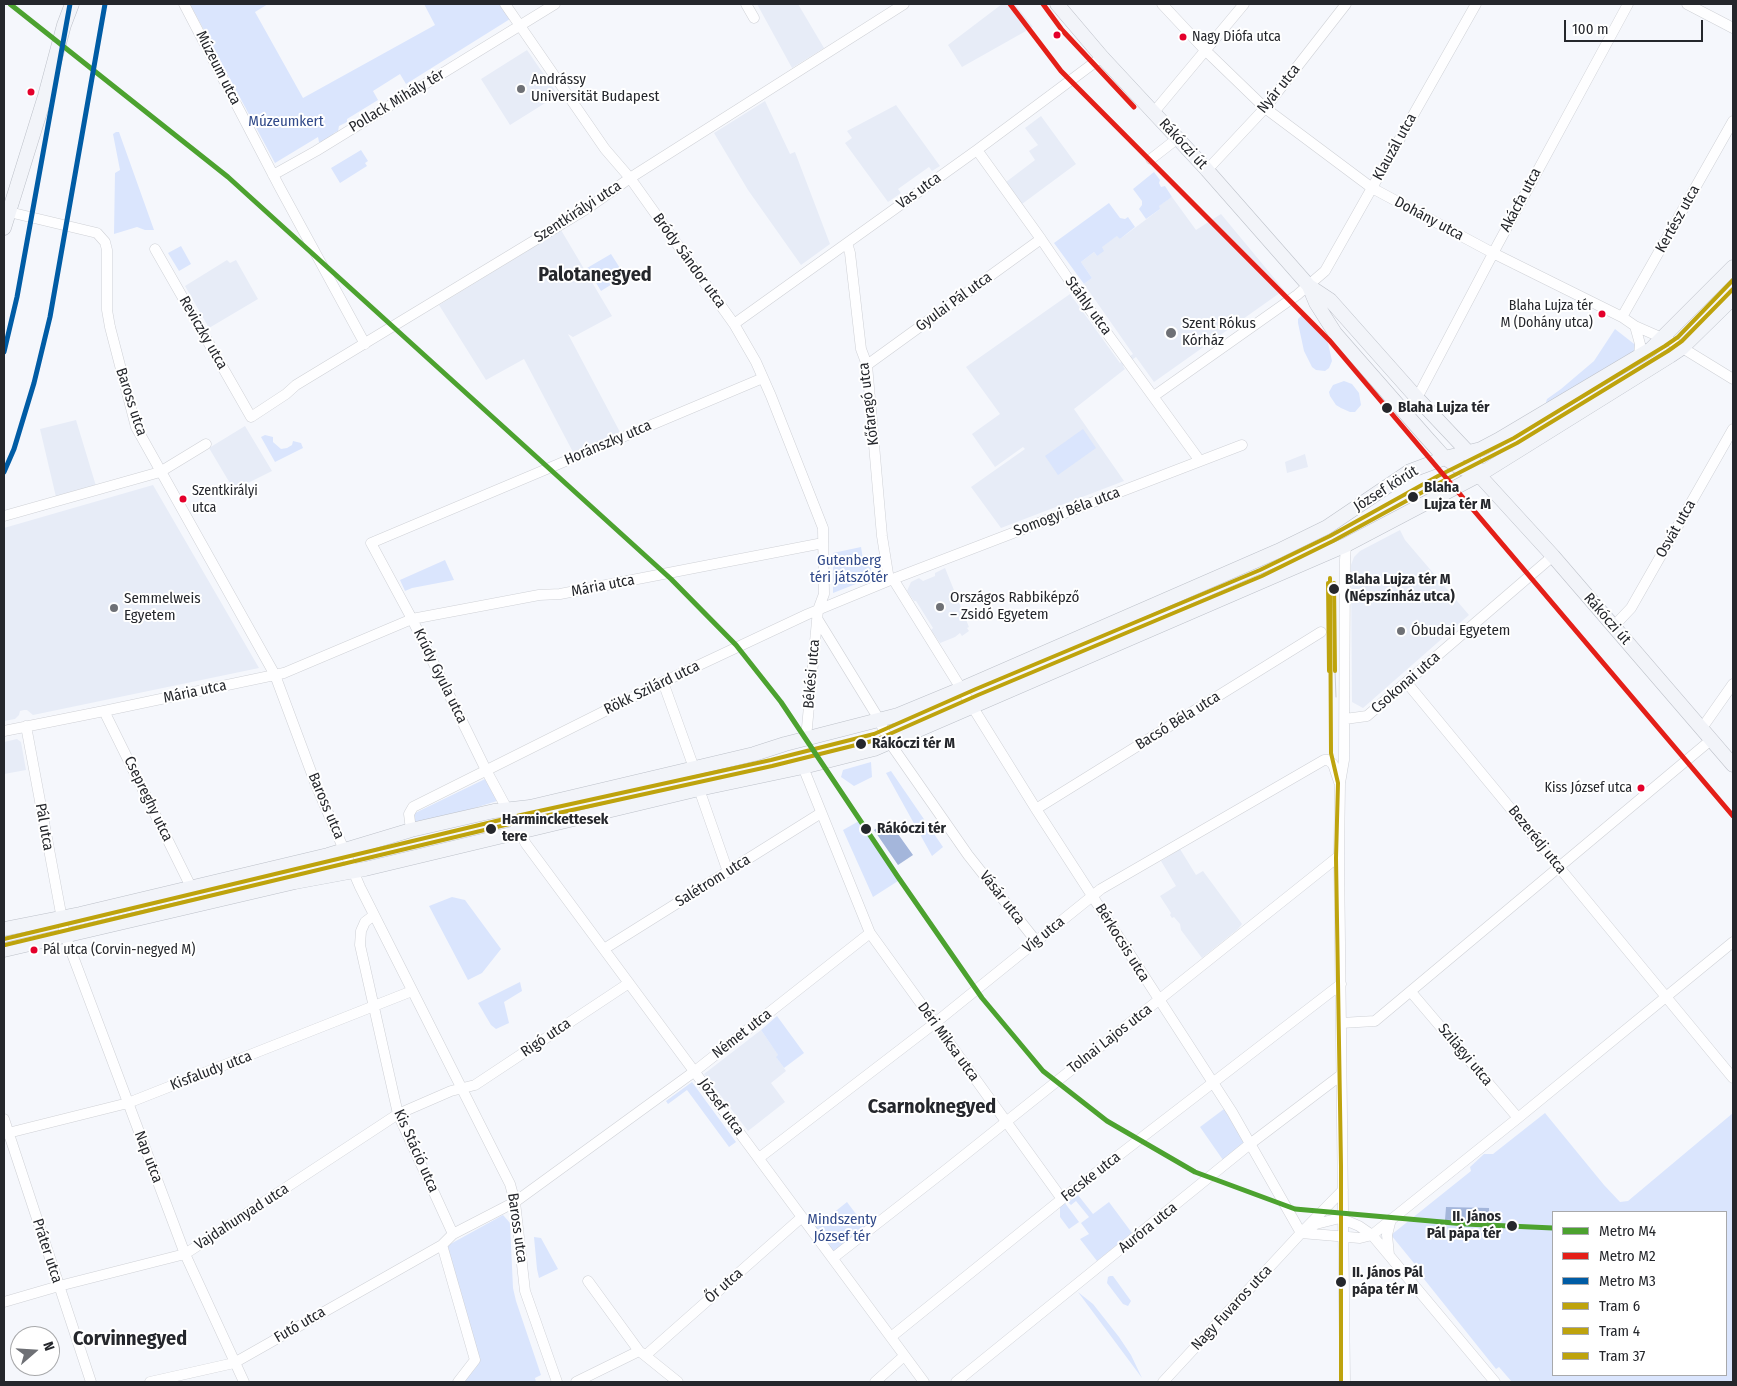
<!DOCTYPE html>
<meta charset="utf-8">
<style>
body{margin:0}
#map{position:relative;width:1737px;height:1386px;overflow:hidden;background:#f5f7fc;font-family:"Fira Sans Condensed",sans-serif}
canvas{display:block}
.frame{position:absolute;inset:0;border:5px solid #25272c;pointer-events:none}
.legend{position:absolute;left:1552px;top:1211px;width:175px;height:165px;box-sizing:border-box;background:#fff;border:1px solid #a8a9ab;margin:0;padding:6px 9px;list-style:none;font-size:15px;color:#25272c}
.legend li{display:flex;align-items:center;gap:10px;height:25px}
.legend b{width:25px;border:1px solid #a8a9ab}
.north{position:absolute;left:10px;top:1326px;width:50px;height:50px;box-sizing:border-box;background:#fff;border:1px solid #a8a9ab;border-radius:50%;rotate:71deg;font-size:14px;font-weight:700;line-height:20px;text-align:center;color:#25272c}
.north::after{content:'';display:block;margin:auto;width:18px;height:22px;background:#6e7075;clip-path:polygon(50% 0,100% 100%,50% 72%,0 100%)}
.scale{position:absolute;left:1564px;top:20px;width:139px;height:22px;box-sizing:border-box;border:2px solid #25272c;border-top:0;padding-left:6px;font-size:15px;line-height:18px;white-space:nowrap;color:#25272c;-webkit-text-stroke:4px #fff;paint-order:stroke}
</style>
<div id="map">
<canvas width="1737" height="1386"></canvas>
<div class="frame"></div>
<ul class="legend">
<li><b style="height:6px;background:#4ca22f"></b>Metro M4</li>
<li><b style="height:6px;background:#e41f18"></b>Metro M2</li>
<li><b style="height:6px;background:#005ca5"></b>Metro M3</li>
<li><b style="height:6px;background:#bea30d"></b>Tram 6</li>
<li><b style="height:6px;background:#bea30d"></b>Tram 4</li>
<li><b style="height:6px;background:#bea30d"></b>Tram 37</li>
</ul>
<div class="north">N</div>
<div class="scale">100 m</div>
</div>
<script>
const ctx = document.querySelector('canvas').getContext('2d');
ctx.lineJoin = 'round';
function fillPath(path, color) {
  ctx.fillStyle = color;
  ctx.fill(path, 'evenodd');
}
function toPath(rows) {
  const path = new Path2D();
  for (const r of rows) {
    path.moveTo(r[0], r[1]);
    for (let i = 2; i < r.length; i += 2) path.lineTo(r[i], r[i + 1]);
  }
  return path;
}
function trace(path, color, width, dash) {
  ctx.strokeStyle = color;
  ctx.lineWidth = width;
  ctx.lineCap = dash ? 'butt' : 'round';
  ctx.setLineDash(dash || []);
  ctx.stroke(path);
}
function write(font, color, halo, rows, align = 'center') {
  ctx.font = font + ' "Fira Sans Condensed",sans-serif';
  ctx.lineWidth = 4;
  ctx.setLineDash([]);
  ctx.textBaseline = 'middle';
  ctx.strokeStyle = halo;
  ctx.fillStyle = color;
  for (const [text, x, y, turn = 0] of rows) {
    ctx.save();
    ctx.translate(x, y);
    ctx.rotate((+turn || 0) * Math.PI / 180);
    ctx.textAlign = isNaN(turn) ? turn : align;
    if (halo) ctx.strokeText(text, 0, 0);
    ctx.fillText(text, 0, 0);
    ctx.restore();
  }
}
const built = toPath([
 [757,4,798,4,824,48,792,68],
 [1002,4,1015,4,1033,27,962,67,948,45],
 [527,50,558,95,510,125,481,79],
 [765,101,790,154,795,152,830,244,801,265,748,190,714,133],
 [896,105,940,166,932,171,929,167,898,189,901,193,888,202,845,143,852,138,847,131],
 [1041,116,1076,164,1022,204,1006,182,1035,160,1029,151,1038,145,1025,128],
 [1172,197,1196,230,1221,214,1284,290,1154,382,1136,357,1123,366,1125,369,1074,409,1124,481,1001,528,971,487,1025,449,1023,447,995,467,972,434,1000,414,966,367,1070,294,1120,363,1133,354,1084,284,1092,278,1081,262,1094,252,1097,256,1101,247,1118,235,1120,239,1160,209,1158,206],
 [561,230,612,316,573,337,568,334,621,434,574,454,524,359,486,380,439,305],
 [227,260,230,263,236,260,258,299,209,328,185,286],
 [76,420,96,486,56,497,40,429],
 [245,426,272,471,234,490,209,448],
 [1305,454,1308,467,1287,473,1285,462],
 [153,485,259,668,33,715,27,710,24,710,20,711,19,715,15,719,4,721,4,528],
 [1400,530,1405,540,1469,615,1363,708,1352,702,1351,565,1354,557,1360,551],
 [945,568,969,627,967,628,969,631,962,636,960,633,955,637,940,643,931,630,933,628,916,601,914,601,907,591,911,582,919,578,923,581,935,576,935,573],
 [17,739,21,742,26,770,4,774,4,742],
 [1180,849,1196,875,1203,871,1242,924,1238,929,1202,958,1181,930,1180,924,1174,917,1172,918,1170,915,1171,913,1160,896,1176,886,1161,861],
 [761,1030,779,1056,777,1058,786,1071,771,1083,785,1102,748,1131,704,1074]
]);
const green = toPath([
 [190,4,268,4,255,12,303,98,435,25,424,4,499,4,510,19,406,84,400,74,373,91,378,100,347,119,347,122,339,126,338,131,334,133,332,139,327,142,319,142,318,137,275,163],
 [116,132,119,132,154,230,145,230,137,227,114,234,115,173,120,170,113,134],
 [361,150,368,161,365,163,367,166,340,183,331,168],
 [1154,172,1160,180,1159,183,1161,187,1165,186,1172,197,1159,206,1160,209,1146,219,1139,209,1142,205,1142,201,1133,189],
 [1109,203,1120,218,1125,219,1128,217,1135,227,1120,239,1117,236,1102,247,1104,251,1097,256,1094,252,1081,262,1092,278,1084,284,1054,243],
 [181,246,191,264,179,271,168,253],
 [611,254,625,276,601,291,587,268],
 [1302,315,1307,315,1328,343,1332,361,1329,368,1325,371,1316,370,1312,367,1304,351,1298,323,1298,319],
 [1615,329,1638,347,1636,354,1544,409,1547,399,1561,389,1594,361],
 [1344,381,1352,384,1359,393,1361,405,1355,412,1350,412,1341,408,1336,405,1330,396,1329,392,1333,385],
 [1083,429,1096,448,1058,475,1045,456],
 [265,435,273,437,273,442,281,449,287,448,292,445,293,441,301,443,303,448,275,462,261,437],
 [861,547,864,566,870,564,872,575,871,578,833,593,833,553],
 [445,560,454,580,412,588,405,591,400,580],
 [871,762,872,777,854,786,841,777,843,770],
 [891,771,943,847,932,856,886,773],
 [485,779,497,801,413,827,413,814],
 [859,821,898,881,873,897,843,830],
 [452,897,465,900,501,949,482,973,468,980,429,906],
 [520,982,522,991,504,1002,509,1023,496,1029,491,1025,478,1003],
 [777,1016,804,1053,784,1068,776,1057,778,1055,761,1030],
 [692,1082,736,1142,729,1147,687,1090,668,1104,666,1101],
 [1224,1109,1246,1142,1223,1160,1200,1127],
 [1545,1113,1604,1185,1620,1202,1628,1201,1733,1113,1733,1382,1512,1382,1499,1367,1496,1369,1420,1274,1422,1273,1391,1235,1471,1171,1470,1167,1484,1154,1493,1154],
 [1553,1212,1726,1212,1726,1375,1553,1375],
 [1078,1195,1093,1214,1109,1202,1132,1233,1097,1261,1080,1239,1089,1234,1081,1223,1089,1217,1076,1201,1071,1205,1068,1202],
 [1062,1199,1079,1222,1069,1229,1060,1217,1060,1202],
 [847,1202,868,1230,833,1258,812,1230],
 [503,1215,510,1223,513,1288,516,1301,541,1375,535,1378,536,1382,464,1382,477,1366,445,1247],
 [534,1237,541,1238,558,1269,539,1278,537,1269],
 [1110,1276,1113,1276,1131,1301,1128,1306,1123,1304,1107,1283,1108,1277],
 [1078,1292,1093,1304,1119,1337,1131,1355,1142,1378]
]);
const water = toPath([
 [888,820,913,855,898,865,874,830],
 [1446,1207,1489,1208,1489,1219,1445,1220]
]);
const minor = toPath([
 [184,4,280,188,365,344],
 [505,4,605,149,630,178,734,324,756,362,771,396,823,528,824,594,818,610,806,738],
 [746,4,754,18],
 [1162,4,1205,50,1265,108,1372,188,1493,253,1622,317,1635,326,1676,344,1733,379],
 [1687,4,1733,28],
 [1154,112,1244,4],
 [977,150,1041,239,1080,296,1200,461],
 [1151,159,1178,138],
 [1207,170,1265,108,1346,4],
 [273,175,316,151,555,4],
 [9,212,97,233,105,242,107,250,107,310,110,327,136,427,275,675,316,785,360,887,510,1184,515,1202,525,1291,557,1382],
 [847,243,850,253,861,349,867,365,882,536,889,580],
 [155,249,251,417,286,394,296,385,588,208,630,178,904,4],
 [1622,317,1733,121],
 [734,324,977,150,1102,57],
 [1635,326,1640,344,1639,358],
 [867,365,1041,239],
 [763,378,371,543,412,619,486,770,526,844,924,1382],
 [1154,396,1297,295,1325,271,1476,4],
 [1417,398,1498,244,1628,4],
 [4,516,160,472,206,444],
 [893,579,1036,809,1232,1112,1301,1233],
 [818,620,877,716,890,743,968,855,1036,941],
 [1614,626,1631,608,1733,429],
 [663,682,694,768],
 [1407,683,1733,1078],
 [104,711,191,887],
 [1345,719,1367,716,1553,556],
 [26,726,65,935,185,1254,244,1382],
 [1702,728,1733,684],
 [4,731,104,711,284,673,412,619,539,595,560,594,823,543],
 [803,767,870,933,1062,1199],
 [699,789,728,872],
 [1036,809,1321,632],
 [411,830,409,814,413,807,663,682,808,614,893,579,1242,445],
 [374,915,365,922,361,931,360,945,398,1114,453,1234],
 [604,949,821,813],
 [1411,992,1518,1118],
 [1341,1023,1375,1021,1712,739],
 [4,1119,91,1382],
 [4,1134,128,1103,412,991],
 [759,1158,935,1023,1101,889,1324,760,1328,760,1333,764,1339,782],
 [1301,1233,1360,1238,1372,1235,1518,1118,1733,942],
 [1301,1233,1316,1224,1340,1218,1359,1226,1372,1235,1495,1382],
 [442,1245,475,1360,458,1382],
 [1389,1255,1387,1235,1391,1219],
 [833,1258,947,1169,1339,856],
 [4,1302,59,1286,185,1254,398,1114,451,1091,475,1085,629,983],
 [891,1337,1062,1199,1341,984],
 [642,1353,678,1382],
 [646,1355,802,1217],
 [150,1382,234,1363,442,1245,453,1234,515,1202,695,1071,870,933],
 [576,1382,639,1351,588,1281],
 [875,1382,904,1356],
 [956,1382,1250,1144,1341,1075],
 [1163,1382,1301,1233,1343,1190],
 [1345,1382,1339,856,1340,783,1344,760,1345,560,1346,545]
]);
const major = toPath([
 [1057,4,1102,57,1207,170,1309,286,1330,300,1417,398,1468,452,1475,463,1479,475,1553,556,1733,765],
 [4,228,45,96,64,25,72,4],
 [1309,286,1316,303,1335,333,1427,438,1445,458,1457,466,1479,475],
 [4,929,80,914,328,855,411,830,494,811,530,807,754,754,785,744,898,715,961,689,1278,551,1327,527,1410,471,1445,458,1481,449,1498,440,1651,349,1733,267],
 [4,950,295,882,365,869,699,789,803,767,874,749,1346,545,1479,475,1670,356,1682,348,1733,298]
]);
const tram = toPath([
 [1335,671,1336,697]
]);
const tram1 = toPath([
 [1334,583,1335,671],
 [4,939,521,815,771,760,874,734,976,689,1260,570,1330,536,1438,476,1514,438,1665,346,1678,337,1733,280]
]);
const tram2 = toPath([
 [1328,583,1329,671],
 [5,945,522,821,772,766,876,740,978,695,1262,576,1333,541,1441,482,1517,443,1668,351,1682,341,1733,289]
]);
const tram3 = toPath([
 [1330,578,1331,753,1338,783,1336,858,1341,1166,1341,1382]
]);
const metro1 = toPath([
 [10,4,228,177,671,579,736,645,781,702,898,877,982,998,1043,1071,1107,1121,1195,1172,1295,1209,1465,1224,1553,1228]
]);
const metro2 = toPath([
 [1010,4,1061,71,1330,341,1733,816],
 [1043,4,1062,30,1134,107]
]);
const metro3 = toPath([
 [4,352,17,297,70,4],
 [4,472,14,449,34,383,50,317,105,4]
]);
const markers = [
 [1057,35,4.5,"#e4002b"],
 [1183,37,4.5,"#e4002b"],
 [521,89,5,"#6e7075"],
 [31,92,4.5,"#e4002b"],
 [1602,314,4.5,"#e4002b"],
 [1171,333,6,"#6e7075"],
 [1387,408,6,"#25272c"],
 [1413,497,6,"#25272c"],
 [183,499,4.5,"#e4002b"],
 [1334,589,6,"#25272c"],
 [940,607,5,"#6e7075"],
 [114,608,5,"#6e7075"],
 [1401,631,5,"#6e7075"],
 [861,744,6,"#25272c"],
 [1641,788,4.5,"#e4002b"],
 [491,829,6,"#25272c"],
 [866,829,6,"#25272c"],
 [34,950,4.5,"#e4002b"],
 [1512,1226,6,"#25272c"],
 [1341,1282,6,"#25272c"]
];
const busNames = [
 ["Nagy Diófa utca",1192,37],
 ["Blaha Lujza tér",1593,306,"right"],
 ["M (Dohány utca)",1593,323,"right"],
 ["Szentkirályi",192,491],
 ["utca",192,508],
 ["Kiss József utca",1632,788,"right"],
 ["Pál utca (Corvin-negyed M)",43,950]
];
const streetNames = [
 ["Múzeum utca",218,68,63],
 ["Nyár utca",1279,89,-51],
 ["Pollack Mihály tér",397,101,-31],
 ["Rákóczi út",1183,144,47],
 ["Klauzál utca",1395,147,-61],
 ["Vas utca",919,191,-36],
 ["Akácfa utca",1521,200,-62],
 ["Szentkirályi utca",578,212,-33],
 ["Dohány utca",1429,219,28],
 ["Kertész utca",1678,219,-61],
 ["Bródy Sándor utca",689,261,54],
 ["Gyulai Pál utca",954,302,-36],
 ["Stáhly utca",1088,306,54],
 ["Reviczky utca",203,333,60],
 ["Baross utca",131,402,72],
 ["Kőfaragó utca",869,404,-97],
 ["Horánszky utca",608,443,-23],
 ["József körút",1386,489,-32],
 ["Somogyi Béla utca",1067,512,-21],
 ["Osvát utca",1676,529,-60],
 ["Mária utca",603,586,-11],
 ["Rákóczi út",1607,619,49],
 ["Békési utca",812,674,-85],
 ["Krúdy Gyula utca",440,676,64],
 ["Csokonai utca",1406,683,-41],
 ["Rökk Szilárd utca",652,688,-26],
 ["Mária utca",195,692,-12],
 ["Bacsó Béla utca",1178,721,-32],
 ["Csepreghy utca",148,799,64],
 ["Baross utca",326,806,67],
 ["Pál utca",44,827,80],
 ["Bezerédj utca",1537,840,51],
 ["Salétrom utca",713,881,-32],
 ["Vásár utca",1002,898,52],
 ["Víg utca",1044,935,-39],
 ["Bérkocsis utca",1122,943,58],
 ["Német utca",742,1034,-38],
 ["Rigó utca",546,1038,-34],
 ["Tolnai Lajos utca",1110,1039,-38],
 ["Déri Miksa utca",948,1042,54],
 ["Szilágyi utca",1465,1055,50],
 ["Kisfaludy utca",211,1071,-21],
 ["József utca",721,1107,54],
 ["Kis Stáció utca",416,1151,66],
 ["Nap utca",148,1157,69],
 ["Fecske utca",1091,1177,-38],
 ["Vajdahunyad utca",242,1217,-33],
 ["Baross utca",517,1228,82],
 ["Auróra utca",1148,1228,-39],
 ["Práter utca",47,1251,72],
 ["Őr utca",724,1286,-41],
 ["Nagy Fuvaros utca",1232,1308,-47],
 ["Futó utca",300,1325,-30]
];
const poiNames = [
 ["Andrássy",531,80],
 ["Universität Budapest",531,97],
 ["Szent Rókus",1182,324],
 ["Kórház",1182,341],
 ["Országos Rabbiképző",950,598],
 ["– Zsidó Egyetem",950,615],
 ["Semmelweis",124,599],
 ["Egyetem",124,616],
 ["Óbudai Egyetem",1411,631]
];
const parkNames = [
 ["Múzeumkert",286,122],
 ["Gutenberg",849,561],
 ["téri játszótér",849,578],
 ["Mindszenty",842,1220],
 ["József tér",842,1237]
];
const stopNames = [
 ["Blaha Lujza tér",1398,408],
 ["Blaha",1424,488],
 ["Lujza tér M",1424,505],
 ["Blaha Lujza tér M",1345,580],
 ["(Népszínház utca)",1345,597],
 ["Rákóczi tér M",872,744],
 ["Harminckettesek",502,820],
 ["tere",502,837],
 ["Rákóczi tér",877,829],
 ["II. János",1501,1217,"right"],
 ["Pál pápa tér",1501,1234,"right"],
 ["II. János Pál",1352,1273],
 ["pápa tér M",1352,1290]
];
const districtNames = [
 ["Palotanegyed",595,275],
 ["Csarnoknegyed",932,1107],
 ["Corvinnegyed",130,1339]
];
fillPath(built, '#e7ecf7');
fillPath(green, '#dae5fd');
fillPath(water, '#a4b6db');
trace(minor, '#cfd1d6', 11);
trace(major, '#bdc1c9', 15);
trace(minor, '#fefeff', 10);
trace(major, '#f2f4f9', 14);
trace(tram, '#cbccce', 1);
trace(tram1, '#bea30d', 4);
trace(tram2, '#bea30d', 4);
trace(tram3, '#bea30d', 4);
trace(metro1, '#4ca22f', 5);
trace(metro2, '#e41f18', 5);
trace(metro3, '#005ca5', 5);
for (const [x, y, r, color] of markers) {
  const dot = new Path2D();
  dot.arc(x, y, r, 0, 2 * Math.PI);
  ctx.fillStyle = color;
  ctx.fill(dot);
  trace(dot, '#fff', 2);
}
write('14px', '#25272c', '#fff', busNames, 'left');
write('15px', '#25272c', '#fff', streetNames);
write('15px', '#25272c', '#fff', poiNames, 'left');
write('15px', '#314a8a', '#fff', parkNames);
write('bold 15px', '#25272c', '#fff', stopNames, 'left');
write('bold 20px', '#25272c', '#fff', districtNames);
</script>
